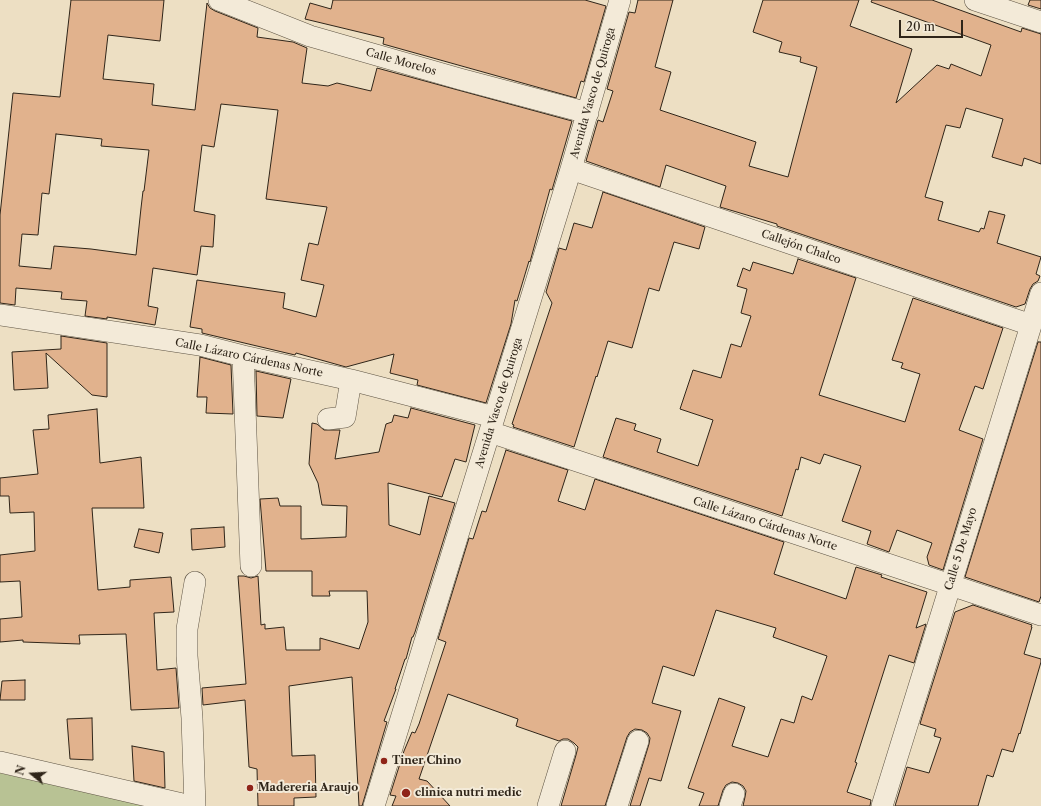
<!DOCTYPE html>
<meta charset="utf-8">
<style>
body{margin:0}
#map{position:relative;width:1041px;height:806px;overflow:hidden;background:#eddfc3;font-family:"Libre Caslon Text",serif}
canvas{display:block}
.north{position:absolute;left:12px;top:754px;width:40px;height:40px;-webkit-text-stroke:3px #f3ead8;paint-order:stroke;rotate:288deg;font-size:11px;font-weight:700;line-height:16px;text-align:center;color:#2f2519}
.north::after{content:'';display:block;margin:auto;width:14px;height:18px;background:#2f2519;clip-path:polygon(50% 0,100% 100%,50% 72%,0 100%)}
.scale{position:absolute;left:899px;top:20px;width:64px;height:18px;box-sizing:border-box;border:2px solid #2f2519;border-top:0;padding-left:5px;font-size:12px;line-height:14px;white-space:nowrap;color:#2f2519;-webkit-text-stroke:3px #f3ead8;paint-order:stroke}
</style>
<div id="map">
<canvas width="1041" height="806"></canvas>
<div class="north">N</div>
<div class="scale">20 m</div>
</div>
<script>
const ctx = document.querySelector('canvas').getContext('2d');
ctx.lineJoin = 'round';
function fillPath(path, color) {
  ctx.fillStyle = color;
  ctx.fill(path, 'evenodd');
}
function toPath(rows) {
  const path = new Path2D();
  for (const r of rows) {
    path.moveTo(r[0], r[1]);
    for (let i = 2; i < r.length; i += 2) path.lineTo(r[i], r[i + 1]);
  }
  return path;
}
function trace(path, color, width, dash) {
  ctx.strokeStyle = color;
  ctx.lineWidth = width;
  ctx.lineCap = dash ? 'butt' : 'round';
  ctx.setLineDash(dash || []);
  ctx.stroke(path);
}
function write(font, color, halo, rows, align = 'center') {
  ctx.font = font + ' "Libre Caslon Text",serif';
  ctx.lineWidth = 4;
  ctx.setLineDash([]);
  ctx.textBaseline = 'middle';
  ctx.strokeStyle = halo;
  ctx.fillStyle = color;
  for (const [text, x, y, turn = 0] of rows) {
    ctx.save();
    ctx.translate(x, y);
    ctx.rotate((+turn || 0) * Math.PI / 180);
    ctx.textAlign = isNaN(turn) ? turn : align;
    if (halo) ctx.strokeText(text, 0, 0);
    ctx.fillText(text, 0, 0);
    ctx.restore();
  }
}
const green = toPath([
 [0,773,148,806,0,806]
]);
const building = toPath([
 [71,0,164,0,160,41,108,35,103,79,154,84,152,105,195,110,207,3,210,8,215,11,258,28,257,37,293,42,307,48,302,83,328,86,337,83,371,91,377,68,572,121,552,190,550,189,530,262,529,261,517,301,515,300,511,324,486,403,417,385,418,380,390,373,394,354,346,367,296,353,295,355,202,333,202,329,190,327,197,280,285,293,283,308,316,317,324,285,301,280,309,243,318,245,327,207,266,199,278,110,221,104,214,147,202,145,194,211,215,215,213,247,201,246,197,275,153,268,148,306,158,308,155,325,107,317,107,319,85,316,87,301,61,299,62,292,16,288,15,305,0,303,0,215,13,93,60,97,71,0],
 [56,134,102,139,101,146,149,150,144,191,143,191,141,208,136,255,91,249,54,246,51,269,19,266,22,234,38,235,42,193,49,194,56,134],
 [333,0,585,0,606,6,584,82,581,81,576,98,383,44,384,38,305,19,310,3,331,9,333,0],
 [638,0,673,0,655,67,671,72,660,110,756,142,749,166,788,177,817,67,800,62,801,57,779,52,782,42,753,32,763,0,859,0,850,26,912,49,896,103,937,65,949,69,951,64,981,76,991,45,871,2,872,0,932,0,1021,32,1022,28,1041,34,1041,164,1024,158,1022,166,992,157,1003,119,966,108,960,128,946,125,925,197,943,202,938,220,979,232,981,228,984,229,989,211,1005,215,997,243,1041,257,1036,274,1040,276,1038,281,1033,284,1030,289,1025,304,1016,307,777,226,777,224,720,207,726,186,666,165,660,187,586,161,598,120,603,122,613,91,607,89,629,12,635,13,638,0],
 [1030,0,1041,0,1041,9,1028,5,1030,0],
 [603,192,705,227,699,249,674,242,659,291,649,288,632,348,608,341,597,377,596,376,574,447,513,427,514,425,512,424,552,303,546,292,559,248,566,250,574,223,592,228,603,192],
 [798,259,856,278,819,395,905,422,920,374,901,368,903,363,892,360,913,298,1003,328,983,389,975,386,959,430,983,439,943,570,929,565,927,557,932,543,897,530,889,552,867,544,871,531,842,521,861,466,824,454,820,464,801,457,798,470,796,469,782,516,603,457,616,418,636,424,634,430,661,439,657,452,698,466,713,420,680,409,693,370,721,378,731,344,741,347,751,316,741,313,747,289,737,286,743,268,750,271,753,262,793,274,798,259],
 [61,336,107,343,107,397,92,395,46,353,48,388,14,390,12,352,61,349,61,336],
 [1038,342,1041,342,1041,596,1039,602,965,577,1038,342],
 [200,357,231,365,233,414,206,413,207,397,197,397,200,357],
 [256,371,291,379,283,418,257,416,256,371],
 [411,408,475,425,466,462,455,459,442,497,388,483,389,525,420,535,429,496,455,503,415,632,413,637,412,637,406,659,405,659,395,689,396,689,384,721,387,722,362,806,359,806,352,677,289,686,292,756,315,755,316,797,294,798,294,806,258,806,257,769,249,767,245,700,203,705,202,688,246,684,238,576,244,576,251,578,258,576,261,625,265,624,265,629,284,627,286,650,320,650,320,638,359,649,368,622,367,591,329,591,330,596,312,596,312,571,266,571,260,499,278,498,280,506,301,506,301,539,346,537,347,506,322,505,318,483,309,464,312,423,317,424,324,430,340,430,335,459,379,452,386,424,392,422,394,415,408,418,411,408],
 [97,409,100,463,141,457,144,508,92,508,98,590,130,587,130,580,171,577,174,612,154,613,157,670,176,668,179,708,131,710,126,634,79,635,80,644,23,642,23,640,0,642,0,619,22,617,20,581,0,582,0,555,35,551,34,512,10,513,9,496,0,496,0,478,38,474,33,430,49,429,48,415,97,409],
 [506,450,568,470,558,501,585,510,595,479,784,542,774,574,846,599,856,567,882,575,881,577,927,592,916,628,926,624,914,663,889,655,855,762,857,763,847,792,871,800,870,806,743,806,745,797,746,791,743,786,738,783,732,782,726,785,723,790,718,806,699,806,704,793,688,788,719,698,745,707,732,746,768,757,781,719,794,723,802,696,812,700,827,656,773,637,776,628,716,610,694,676,663,666,652,703,681,711,661,781,649,778,640,806,630,806,649,744,650,738,647,733,642,730,635,729,630,732,627,737,605,806,561,806,576,755,578,747,574,743,568,739,563,739,559,741,516,726,518,719,448,694,419,779,427,781,450,806,392,806,396,796,390,795,404,751,412,732,415,733,419,724,446,642,438,639,469,538,473,539,482,511,486,512,506,450],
 [224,527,225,547,192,550,191,529,224,527],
 [139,529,163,533,159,553,134,547,139,529],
 [973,605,1032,625,1031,627,1032,627,1024,654,1041,659,1041,662,1020,734,1019,733,1013,752,1002,749,993,777,987,775,978,806,895,806,907,767,929,773,941,738,934,736,936,729,920,724,922,717,955,612,973,605],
 [25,680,25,700,0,700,2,681,25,680],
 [92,718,93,760,70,759,67,719,92,718],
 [132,746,164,752,165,788,134,781,132,746]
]);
const minor = toPath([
 [219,0,310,36,460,79,588,113],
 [975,0,1041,22],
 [571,169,1031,325],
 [0,315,200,345,243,356,351,380,494,417],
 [243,356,251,566],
 [328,419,345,417,351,380],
 [490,432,1041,615],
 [195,582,187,629,187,656,192,718,195,806],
 [0,762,191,806],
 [374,806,571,169,620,0],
 [548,806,565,751],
 [617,806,638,741],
 [730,806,734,794],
 [882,806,1041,293]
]);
const markers = [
 [384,761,4,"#8f2418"],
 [250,788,4,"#8f2418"],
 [406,793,5,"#8f2418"]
];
const streetNames = [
 ["Calle Morelos",401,62,16],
 ["Avenida Vasco de Quiroga",593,93,-74],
 ["Callejón Chalco",801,247,19],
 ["Calle Lázaro Cárdenas Norte",249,358,12],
 ["Avenida Vasco de Quiroga",499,403,-73],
 ["Calle Lázaro Cárdenas Norte",765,524,18],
 ["Calle 5 De Mayo",961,549,-73]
];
const poiNames = [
 ["Tiner Chino",392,761],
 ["Madereria Araujo",258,788],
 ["clinica nutri medic",415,793]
];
fillPath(green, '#b8c294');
fillPath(building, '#e1b28d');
trace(building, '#2f2519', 1);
trace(minor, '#5e5444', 22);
trace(minor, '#f3ead8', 21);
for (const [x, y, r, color] of markers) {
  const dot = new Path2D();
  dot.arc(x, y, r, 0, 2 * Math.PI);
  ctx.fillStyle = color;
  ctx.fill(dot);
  trace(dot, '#f3ead8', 1.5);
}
write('11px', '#2f2519', '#f3ead8', streetNames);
write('bold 11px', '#2f2519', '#f3ead8', poiNames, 'left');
</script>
